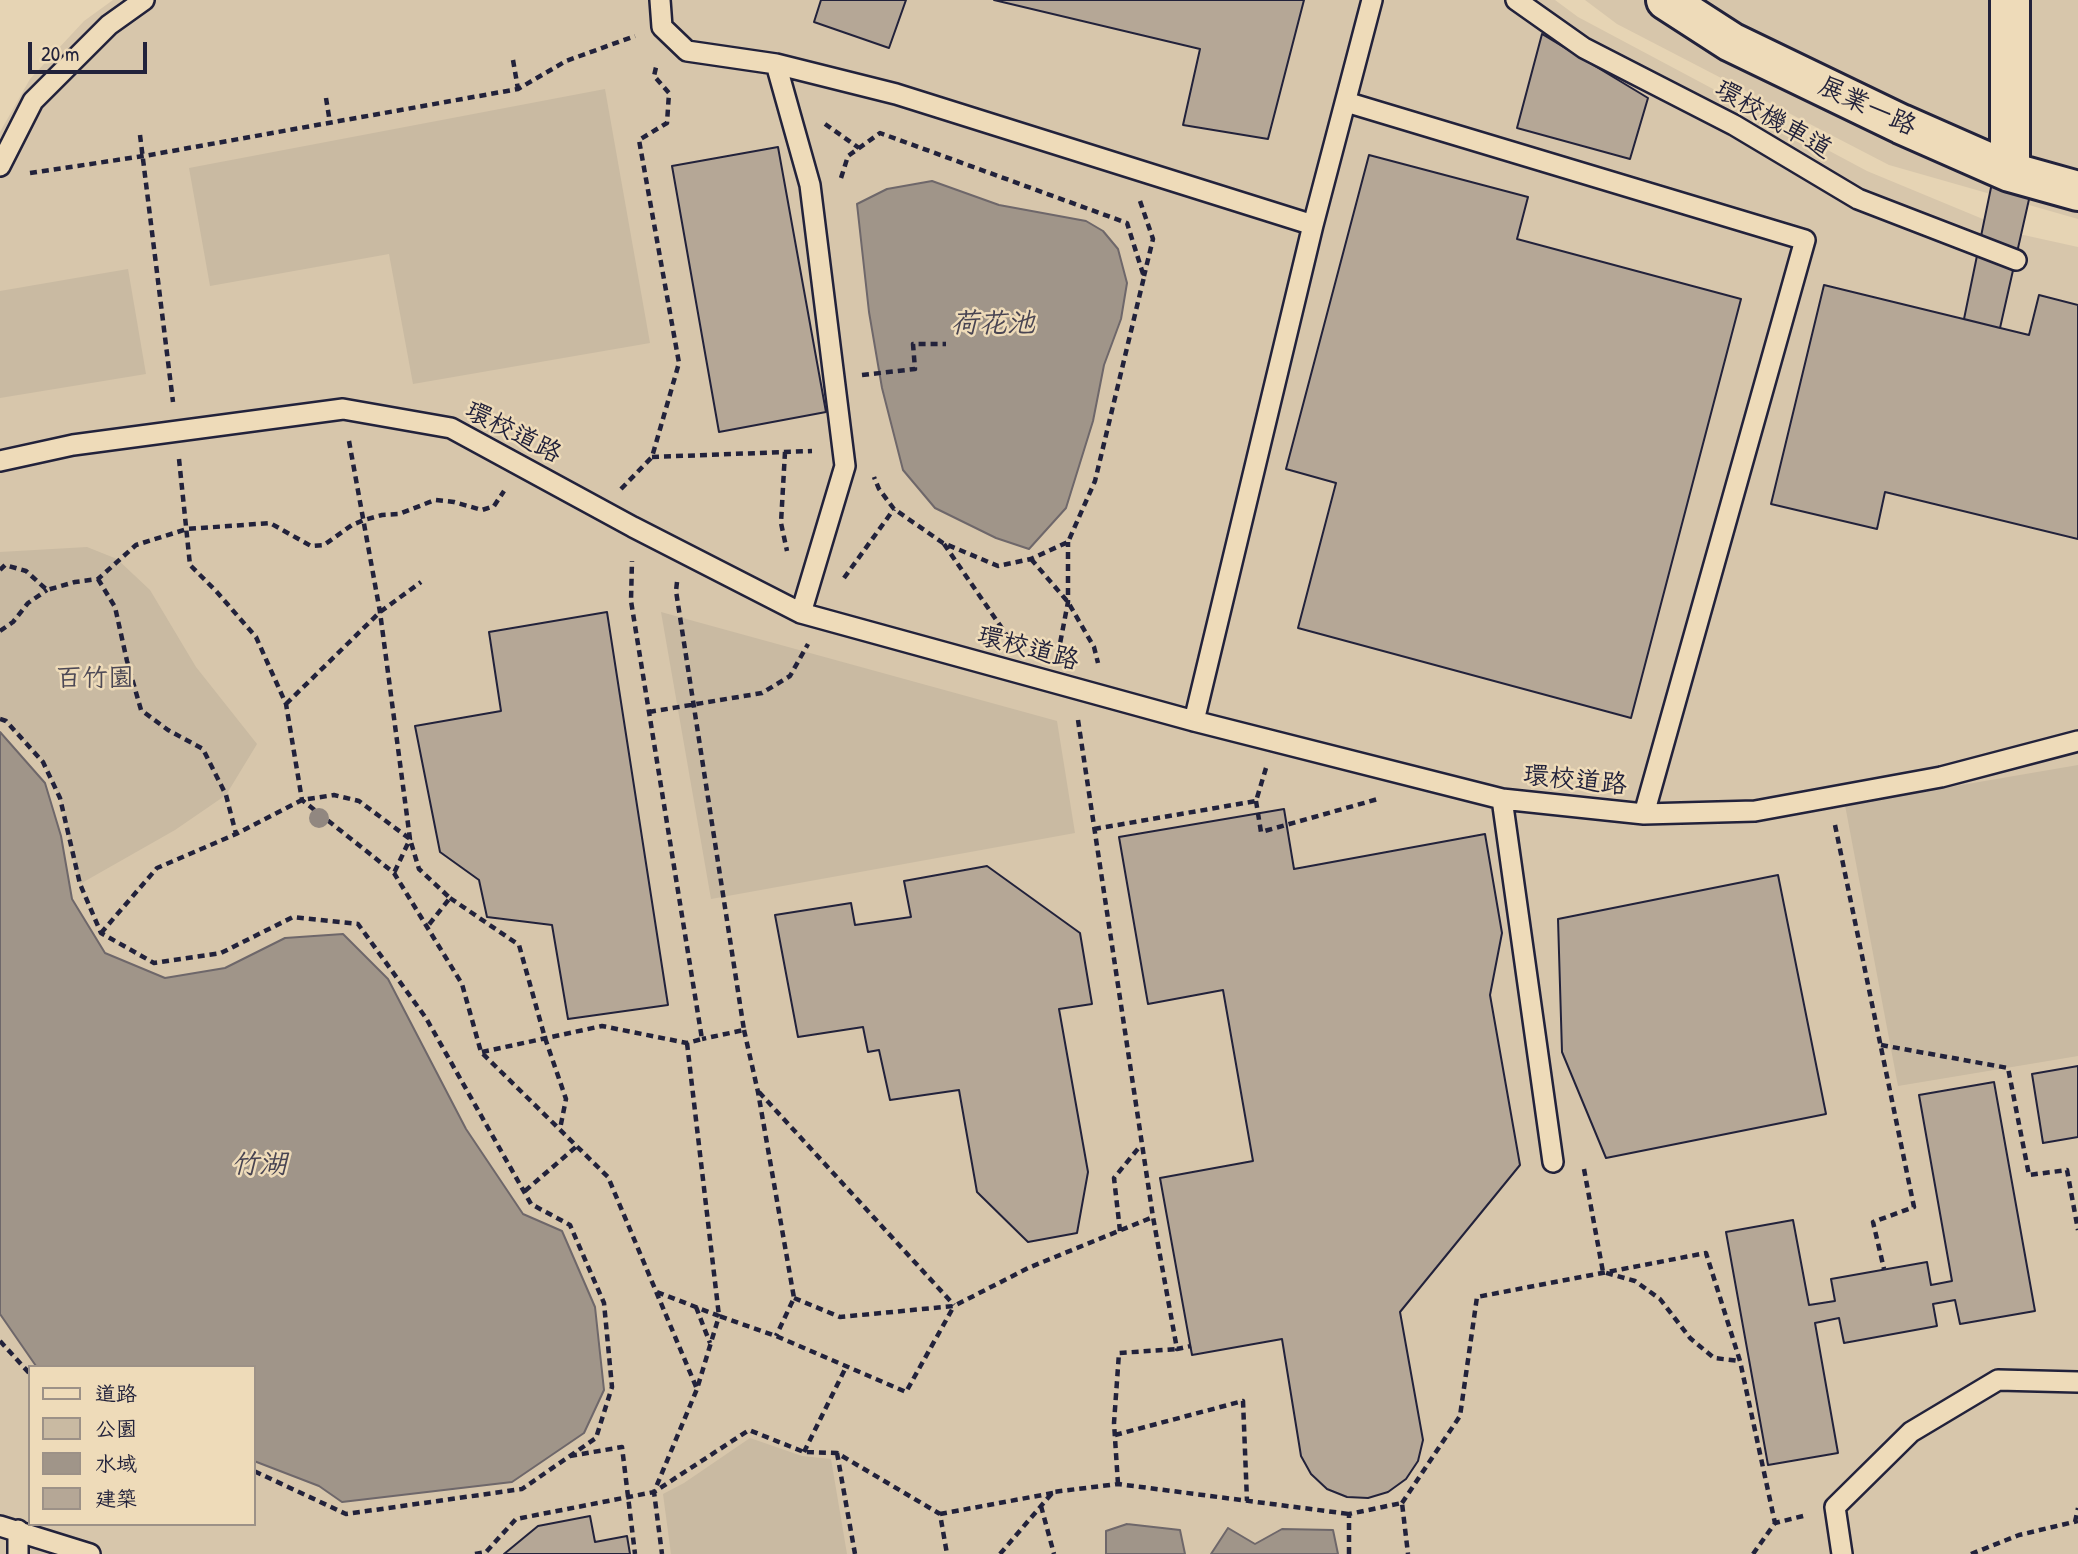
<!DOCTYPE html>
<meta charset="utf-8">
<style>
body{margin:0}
#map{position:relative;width:2078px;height:1554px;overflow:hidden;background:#e6d4b4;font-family:"Patrick Hand","LXGW WenKai TC",sans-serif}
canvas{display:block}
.legend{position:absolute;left:28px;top:1365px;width:228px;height:161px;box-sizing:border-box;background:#eedbb9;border:2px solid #9c9187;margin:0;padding:9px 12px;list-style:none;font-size:21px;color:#22223b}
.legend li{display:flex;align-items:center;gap:14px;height:35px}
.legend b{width:35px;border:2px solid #9c9187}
.scale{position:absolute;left:28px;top:42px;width:119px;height:32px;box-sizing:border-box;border:4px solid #22223b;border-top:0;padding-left:9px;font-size:21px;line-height:24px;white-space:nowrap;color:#22223b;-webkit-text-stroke:5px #eedbb9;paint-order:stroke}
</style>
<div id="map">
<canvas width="2078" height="1554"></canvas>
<ul class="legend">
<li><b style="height:9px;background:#eedbb9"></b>道路</li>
<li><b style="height:19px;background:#c9baa2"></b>公園</li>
<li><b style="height:19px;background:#a09589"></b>水域</li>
<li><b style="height:19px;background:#b5a796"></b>建築</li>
</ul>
<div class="scale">20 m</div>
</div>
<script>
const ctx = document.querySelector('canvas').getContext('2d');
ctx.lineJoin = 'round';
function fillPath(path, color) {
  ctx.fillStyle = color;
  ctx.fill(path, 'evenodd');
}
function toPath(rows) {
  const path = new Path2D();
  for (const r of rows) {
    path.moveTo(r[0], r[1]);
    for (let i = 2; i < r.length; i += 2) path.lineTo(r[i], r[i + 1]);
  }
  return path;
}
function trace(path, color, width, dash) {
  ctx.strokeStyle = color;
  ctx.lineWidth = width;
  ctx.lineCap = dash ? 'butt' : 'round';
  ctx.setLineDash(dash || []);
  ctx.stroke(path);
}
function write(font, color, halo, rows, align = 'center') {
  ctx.font = font + ' "Patrick Hand","LXGW WenKai TC",sans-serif';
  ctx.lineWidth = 5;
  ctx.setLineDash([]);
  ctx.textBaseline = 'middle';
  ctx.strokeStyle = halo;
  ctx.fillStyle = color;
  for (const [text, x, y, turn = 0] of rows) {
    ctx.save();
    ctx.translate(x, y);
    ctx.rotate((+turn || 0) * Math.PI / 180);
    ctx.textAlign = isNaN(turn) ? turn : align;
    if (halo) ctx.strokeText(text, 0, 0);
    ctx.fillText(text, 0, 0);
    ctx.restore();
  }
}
const built = toPath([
 [113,0,1555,0,1578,17,1867,171,2019,234,2078,247,2078,1554,0,1554,0,132,30,79,84,21],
 [30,1367,254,1367,254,1524,30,1524],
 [1585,0,2078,0,2078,219,1889,165,1617,24]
]);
const green = toPath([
 [605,89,650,343,413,384,389,254,210,286,189,168],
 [128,269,146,374,0,398,0,291],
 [87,547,117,559,150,590,196,667,257,744,226,795,175,830,80,884,60,798,43,762,6,721,0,719,0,552],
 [661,612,1057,721,1075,833,711,899],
 [2078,765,2078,1056,1898,1086,1845,805],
 [750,1438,802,1456,831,1459,847,1554,671,1554,663,1494,684,1483]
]);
const water = toPath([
 [932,181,999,205,1086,221,1103,231,1118,249,1127,283,1121,319,1104,365,1093,421,1066,508,1029,549,996,538,935,508,903,470,882,388,869,312,857,204,887,189,932,181],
 [0,732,45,783,61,836,72,899,105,953,165,978,225,968,285,938,343,934,388,979,466,1129,523,1214,562,1231,595,1307,604,1390,584,1433,512,1482,342,1502,319,1486,254,1461,254,1367,36,1366,0,1314,0,732],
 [1127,1524,1180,1530,1185,1554,1106,1554,1106,1531,1127,1524],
 [1228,1528,1255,1544,1282,1529,1333,1530,1338,1554,1211,1554,1228,1528]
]);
const building = toPath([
 [821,0,906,0,889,48,814,22,821,0],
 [994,0,1304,0,1268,139,1183,125,1200,49,994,0],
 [1542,34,1648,98,1630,159,1517,128,1542,34],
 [778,147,826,412,719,432,672,166,778,147],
 [1369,155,1528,197,1517,239,1741,299,1631,718,1298,628,1336,483,1286,469,1369,155],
 [1994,173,2032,186,2000,328,1964,319,1994,173],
 [1824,285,2029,335,2039,295,2078,305,2078,539,1885,492,1877,529,1771,504,1824,285],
 [607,612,668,1005,568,1019,552,925,487,917,479,880,440,852,415,726,501,711,489,632,607,612],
 [1284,809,1294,869,1485,834,1502,933,1490,995,1520,1165,1400,1312,1423,1440,1418,1461,1406,1479,1388,1492,1368,1498,1347,1497,1327,1489,1311,1474,1301,1456,1282,1339,1192,1355,1160,1178,1253,1161,1223,990,1148,1004,1119,837,1284,809],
 [987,866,1080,933,1092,1004,1059,1009,1088,1172,1077,1233,1028,1242,977,1192,959,1090,890,1100,879,1050,868,1052,863,1027,798,1037,775,915,851,903,855,925,911,917,904,881,987,866],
 [1778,875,1826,1114,1606,1158,1562,1052,1558,919,1778,875],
 [2078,1066,2078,1137,2043,1143,2032,1074,2078,1066],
 [1994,1082,2035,1311,1960,1324,1955,1300,1933,1304,1937,1326,1844,1343,1839,1318,1815,1323,1838,1453,1768,1465,1726,1232,1793,1220,1809,1305,1835,1301,1831,1279,1927,1262,1931,1285,1952,1281,1919,1095,1994,1082],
 [590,1516,595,1542,627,1536,630,1554,504,1554,538,1526,590,1516]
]);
const path = toPath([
 [513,60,518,89],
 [326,98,330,123],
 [825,124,859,148],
 [140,135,173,402],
 [30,173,144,156,518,89,566,61,635,36],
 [841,178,848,156,880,133,1127,223,1144,277,1095,481,1068,542,1031,559,998,566,943,543,894,509,879,489,874,477],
 [1140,201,1153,239,1144,276],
 [862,375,915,369,913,344,946,344],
 [349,441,380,612,410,839,394,873],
 [785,452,781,523,787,551],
 [652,457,812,451],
 [179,459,190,565,216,591,256,637,286,704,302,800,394,873,462,984,481,1052,608,1177,697,1389],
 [621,489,652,457,679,363,639,140,667,123,669,93,654,76,657,63],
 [944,544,1008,637],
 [1031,559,1068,602,1094,647,1098,663],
 [0,570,5,565,26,571,47,590,75,582,98,579,136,545,187,529,270,523,311,546,324,545,352,525,364,520,382,515,399,514,435,500,454,502,482,510,494,506,504,491],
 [844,578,894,509],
 [98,579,115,607,127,661,141,710,168,730,203,749,226,795,236,834],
 [677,582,676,591,744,1030,702,1039],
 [0,631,13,622,28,603,47,590],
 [1058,654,1068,602,1068,542],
 [286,704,380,612,421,582],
 [649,712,762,693,790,676,808,644],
 [0,719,6,721,43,762,60,798,80,884,101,933,154,963,221,953,293,917,358,924,426,1018,531,1204,570,1225,604,1303,612,1387,596,1438,522,1489,346,1514,254,1471],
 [1078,720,1153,1217,1177,1349,1191,1346],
 [1256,801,1261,832,1378,799],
 [1835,825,1914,1207,1873,1222,1884,1269],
 [1094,829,1256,801,1266,768],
 [450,898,519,945,545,1038,566,1099,560,1129],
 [101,933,157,868,236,834,302,800,334,795,359,801,410,839,419,869,450,898,427,927],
 [744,1030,758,1092,794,1298,776,1336],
 [687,1043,719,1316,776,1336,906,1392,954,1306],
 [1881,1045,2008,1068,2029,1175,2067,1170,2078,1230],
 [482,1052,602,1026,687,1043,702,1039,631,601,632,561],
 [759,1092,954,1305],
 [1584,1169,1603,1272,1635,1281,1660,1299,1690,1338,1714,1358,1740,1361],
 [525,1191,577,1146],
 [1120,1231,1114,1178,1141,1145],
 [657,1292,719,1316,697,1389,654,1492,662,1554],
 [794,1298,840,1317,954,1306,1028,1268,1153,1217],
 [696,1307,710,1343],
 [0,1341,30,1374],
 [1115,1435,1243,1401,1247,1501],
 [804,1452,847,1365],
 [837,1453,855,1554],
 [570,1456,622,1447,635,1554],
 [1118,1484,1114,1423,1119,1353,1177,1349],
 [1402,1503,1460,1416,1477,1297,1706,1253,1740,1361,1775,1523],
 [1041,1506,1054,1554],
 [940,1514,1053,1493],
 [2075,1522,2078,1508],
 [475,1554,486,1552,516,1519,654,1492,749,1430,804,1452,837,1453,940,1514,947,1554],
 [1000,1554,1053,1492,1118,1484,1349,1514],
 [1349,1554,1349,1514,1402,1503,1408,1554],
 [1753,1554,1775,1523,1807,1515],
 [1971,1554,2019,1535,2078,1521]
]);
const lane = toPath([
 [660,0,662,27,687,51,776,64],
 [1516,0,1584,48,1734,125,1858,199,2016,260],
 [1346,102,1805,240,1644,814],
 [0,166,33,101,109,25,144,0],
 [1313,225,1372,0],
 [0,461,73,445,343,409,451,428,633,527,801,613,1194,721,1502,799,1644,814,1755,811,1941,777,2078,741],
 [801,613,845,466,810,185,776,64,896,94,1313,225,1194,721],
 [1502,799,1553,1162],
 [0,1526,90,1554],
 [18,1530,18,1554],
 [1842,1554,1835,1507,1911,1432,1998,1380,2078,1382]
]);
const street = toPath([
 [1666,0,1731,42,1901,124,2010,172,2078,191],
 [2010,0,2010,172]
]);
const trees = [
 [319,818]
];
const streetNames = [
 ["展業一路",1867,107,25],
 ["環校機車道",1773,120,30],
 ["環校道路",513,433,27],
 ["環校道路",1028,649,15],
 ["環校道路",1575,781,6]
];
const parkNames = [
 ["百竹園",95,679]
];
const waterNames = [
 ["荷花池",993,325],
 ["竹湖",259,1166]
];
fillPath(built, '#d7c6ab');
fillPath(green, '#c9baa2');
fillPath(water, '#a09589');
trace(water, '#6e676a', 2);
fillPath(building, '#b5a796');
trace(building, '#22223b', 2);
trace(lane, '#22223b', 24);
trace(street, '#22223b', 44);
trace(path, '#22223b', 4.5, [7, 5]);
trace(lane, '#eedbb9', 19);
trace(street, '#eedbb9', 38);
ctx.fillStyle = '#918780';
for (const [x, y] of trees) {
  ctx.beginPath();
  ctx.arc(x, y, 10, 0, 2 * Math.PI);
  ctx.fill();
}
write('26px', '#22223b', '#eedbb9', streetNames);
write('26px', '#4c4855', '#eedbb9', parkNames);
write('italic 28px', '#484452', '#eedbb9', waterNames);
</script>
